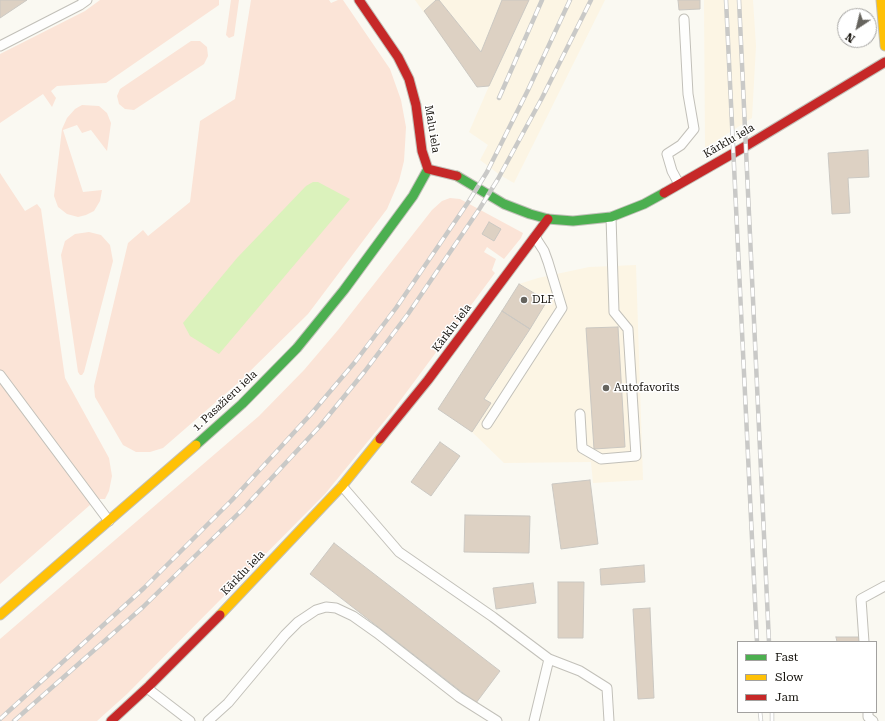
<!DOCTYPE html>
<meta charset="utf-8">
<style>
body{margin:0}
#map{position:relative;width:885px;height:721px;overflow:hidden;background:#faf9f2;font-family:"Roboto Serif",serif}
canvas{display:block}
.legend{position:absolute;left:737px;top:641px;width:140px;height:72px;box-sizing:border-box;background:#fff;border:1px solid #a2a19f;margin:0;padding:5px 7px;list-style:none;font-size:12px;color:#17140e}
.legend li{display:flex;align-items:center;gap:8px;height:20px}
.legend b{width:20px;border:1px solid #a2a19f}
.north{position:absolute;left:837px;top:8px;width:40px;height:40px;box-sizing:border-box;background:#fff;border:1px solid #a2a19f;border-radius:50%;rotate:215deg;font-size:11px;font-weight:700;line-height:16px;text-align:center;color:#17140e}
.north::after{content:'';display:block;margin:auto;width:14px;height:18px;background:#66645e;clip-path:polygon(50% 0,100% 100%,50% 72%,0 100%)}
</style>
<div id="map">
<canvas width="885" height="721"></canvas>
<ul class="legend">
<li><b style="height:5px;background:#4caf50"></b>Fast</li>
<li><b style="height:5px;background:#ffc107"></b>Slow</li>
<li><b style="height:5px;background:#c62828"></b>Jam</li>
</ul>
<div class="north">N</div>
</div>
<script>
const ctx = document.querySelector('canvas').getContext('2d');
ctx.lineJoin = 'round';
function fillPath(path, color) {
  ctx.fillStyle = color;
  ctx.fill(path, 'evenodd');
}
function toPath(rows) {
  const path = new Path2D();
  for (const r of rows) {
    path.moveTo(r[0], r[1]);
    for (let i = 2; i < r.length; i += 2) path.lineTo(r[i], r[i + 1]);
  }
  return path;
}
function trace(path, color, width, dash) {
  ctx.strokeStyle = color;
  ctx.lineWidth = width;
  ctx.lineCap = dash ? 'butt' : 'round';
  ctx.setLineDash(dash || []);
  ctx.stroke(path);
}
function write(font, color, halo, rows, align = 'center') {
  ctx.font = font + ' "Roboto Serif",serif';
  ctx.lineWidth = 3;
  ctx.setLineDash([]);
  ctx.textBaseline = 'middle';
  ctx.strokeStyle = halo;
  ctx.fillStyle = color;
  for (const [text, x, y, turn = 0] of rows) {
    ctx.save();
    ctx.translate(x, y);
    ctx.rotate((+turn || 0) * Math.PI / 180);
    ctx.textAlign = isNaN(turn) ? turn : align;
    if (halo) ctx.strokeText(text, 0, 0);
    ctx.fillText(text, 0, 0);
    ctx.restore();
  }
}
const built = toPath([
 [415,0,605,0,514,183,500,175,480,160,488,145,469,132,489,86,477,87],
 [704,0,753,0,756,46,752,118,705,148],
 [636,265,643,480,593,483,591,462,504,463,472,432,438,409,519,284,538,278,589,267]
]);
const green = toPath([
 [100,0,219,0,219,5,106,83,57,86,51,91,56,98,52,107,43,94,0,123,0,54,85,11],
 [231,0,239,0,234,36,229,38,226,35],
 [251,0,329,0,331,3,338,0,343,0,390,69,401,100,406,127,405,145,404,161,399,181,387,209,308,314,239,382,163,448,150,452,136,452,123,445,95,397,94,386,128,243,143,230,148,236,190,202,200,121,235,99],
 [191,41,200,41,207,47,208,56,204,64,134,110,125,109,119,104,117,96,120,89],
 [82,105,99,106,107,113,111,123,107,151,91,130,82,133,77,125,63,130,83,192,102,190,100,201,94,211,86,215,78,217,67,214,58,207,54,196,62,129,67,118,75,109],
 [0,173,25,211,37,204,41,209,65,378,109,458,112,476,109,491,105,499,99,499,91,490,90,505,0,584],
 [450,198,460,199,523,233,521,238,504,259,487,247,484,252,496,259,492,270,495,273,391,413,325,494,127,694,97,721,0,721,0,639,259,416,304,370,338,330,432,210,442,201],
 [89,232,101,235,110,245,113,261,84,372,82,375,80,375,78,372,61,255,65,241,75,234]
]);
const water = toPath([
 [313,182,318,182,350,199,219,354,190,336,183,323,237,258,306,186]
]);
const building = toPath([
 [0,0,27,0,0,18,0,0],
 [436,0,439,0,481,52,502,0,529,0,489,86,477,87,424,11,436,0],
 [678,0,700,0,700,9,679,10,678,0],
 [868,150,869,177,848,178,850,213,832,214,828,153,868,150],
 [489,222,501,229,494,241,482,234,489,222],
 [519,284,547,301,530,329,502,311,519,284],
 [502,311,530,329,484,399,491,403,472,432,438,409,502,311],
 [618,327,625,447,594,449,586,328,618,327],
 [440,442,460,456,431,496,411,482,440,442],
 [590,480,598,544,561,549,552,484,590,480],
 [465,515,530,516,529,553,464,552,465,515],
 [334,543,500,671,476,703,310,574,334,543],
 [644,565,645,582,601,585,600,569,644,565],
 [558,582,584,582,583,638,558,638,558,582],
 [533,583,536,603,496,609,493,588,533,583],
 [650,608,654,698,638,699,633,609,650,608],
 [836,637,859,637,860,642,837,642,836,637]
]);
const lane = toPath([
 [0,46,80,5,87,0],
 [679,184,672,171,667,154,681,145,694,129,688,94,684,19],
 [0,375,109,521],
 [580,414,582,448,601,459,636,456,628,329,614,312,611,217],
 [487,424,562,308,548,262,544,251,535,237],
 [342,486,399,552,493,617,549,659,580,671,607,688,609,721],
 [864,642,861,599,885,586],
 [147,688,190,721],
 [868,712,868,717,873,721],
 [208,721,228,703,285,635,298,622,316,610,326,607,336,608,353,616,377,633,459,697,497,721],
 [534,721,549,659]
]);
const fast = toPath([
 [457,176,504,204,530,214,548,219,573,221,611,217,644,204,664,193],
 [196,445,242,404,297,348,344,290,413,196,428,169]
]);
const slow = toPath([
 [881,0,885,46],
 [0,615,196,445],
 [220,615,342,486,380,439]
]);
const jam = toPath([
 [359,0,398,57,409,79,416,105,422,151,428,169,457,176],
 [664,193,746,146,885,62],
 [380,439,428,380,548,219],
 [111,721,149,686,220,615]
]);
const rail = toPath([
 [726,0,757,642],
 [739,0,769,642],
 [499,98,542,0],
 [760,712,761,721],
 [772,712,772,721],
 [0,719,144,588,232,500,311,414,355,362,396,308,469,201,487,172,528,90,570,0],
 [14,721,143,607,242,510,320,426,365,371,408,314,480,208,498,179,542,98,591,0]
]);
const markers = [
 [524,300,4,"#66645e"],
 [606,388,4,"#66645e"]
];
const streetNames = [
 ["Malu iela",432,129,81],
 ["Kārklu iela",729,141,-30],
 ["Kārklu iela",452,328,-53],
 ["1. Pasažieru iela",225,401,-43],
 ["Kārklu iela",243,573,-46]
];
const poiNames = [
 ["DLF",532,300],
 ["Autofavorīts",614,388]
];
fillPath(built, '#fcf5e4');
fillPath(green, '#fbe4d7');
fillPath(water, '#dbf2bc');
fillPath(building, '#ddd1c3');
trace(building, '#cbc8c2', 1);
trace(lane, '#c2c0b9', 11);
trace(fast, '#c2c0b9', 11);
trace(slow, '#c2c0b9', 11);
trace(jam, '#c2c0b9', 11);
trace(lane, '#fefefd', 9);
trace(fast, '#4caf50', 9);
trace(slow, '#ffc107', 9);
trace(jam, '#c62828', 9);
trace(rail, '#c9c9c7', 4.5);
trace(rail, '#fff', 3, [9]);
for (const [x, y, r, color] of markers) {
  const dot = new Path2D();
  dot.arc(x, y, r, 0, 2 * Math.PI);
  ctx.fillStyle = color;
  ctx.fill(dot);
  trace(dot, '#fff', 1.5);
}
write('11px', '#17140e', '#fff', streetNames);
write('11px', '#17140e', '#fff', poiNames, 'left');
</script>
